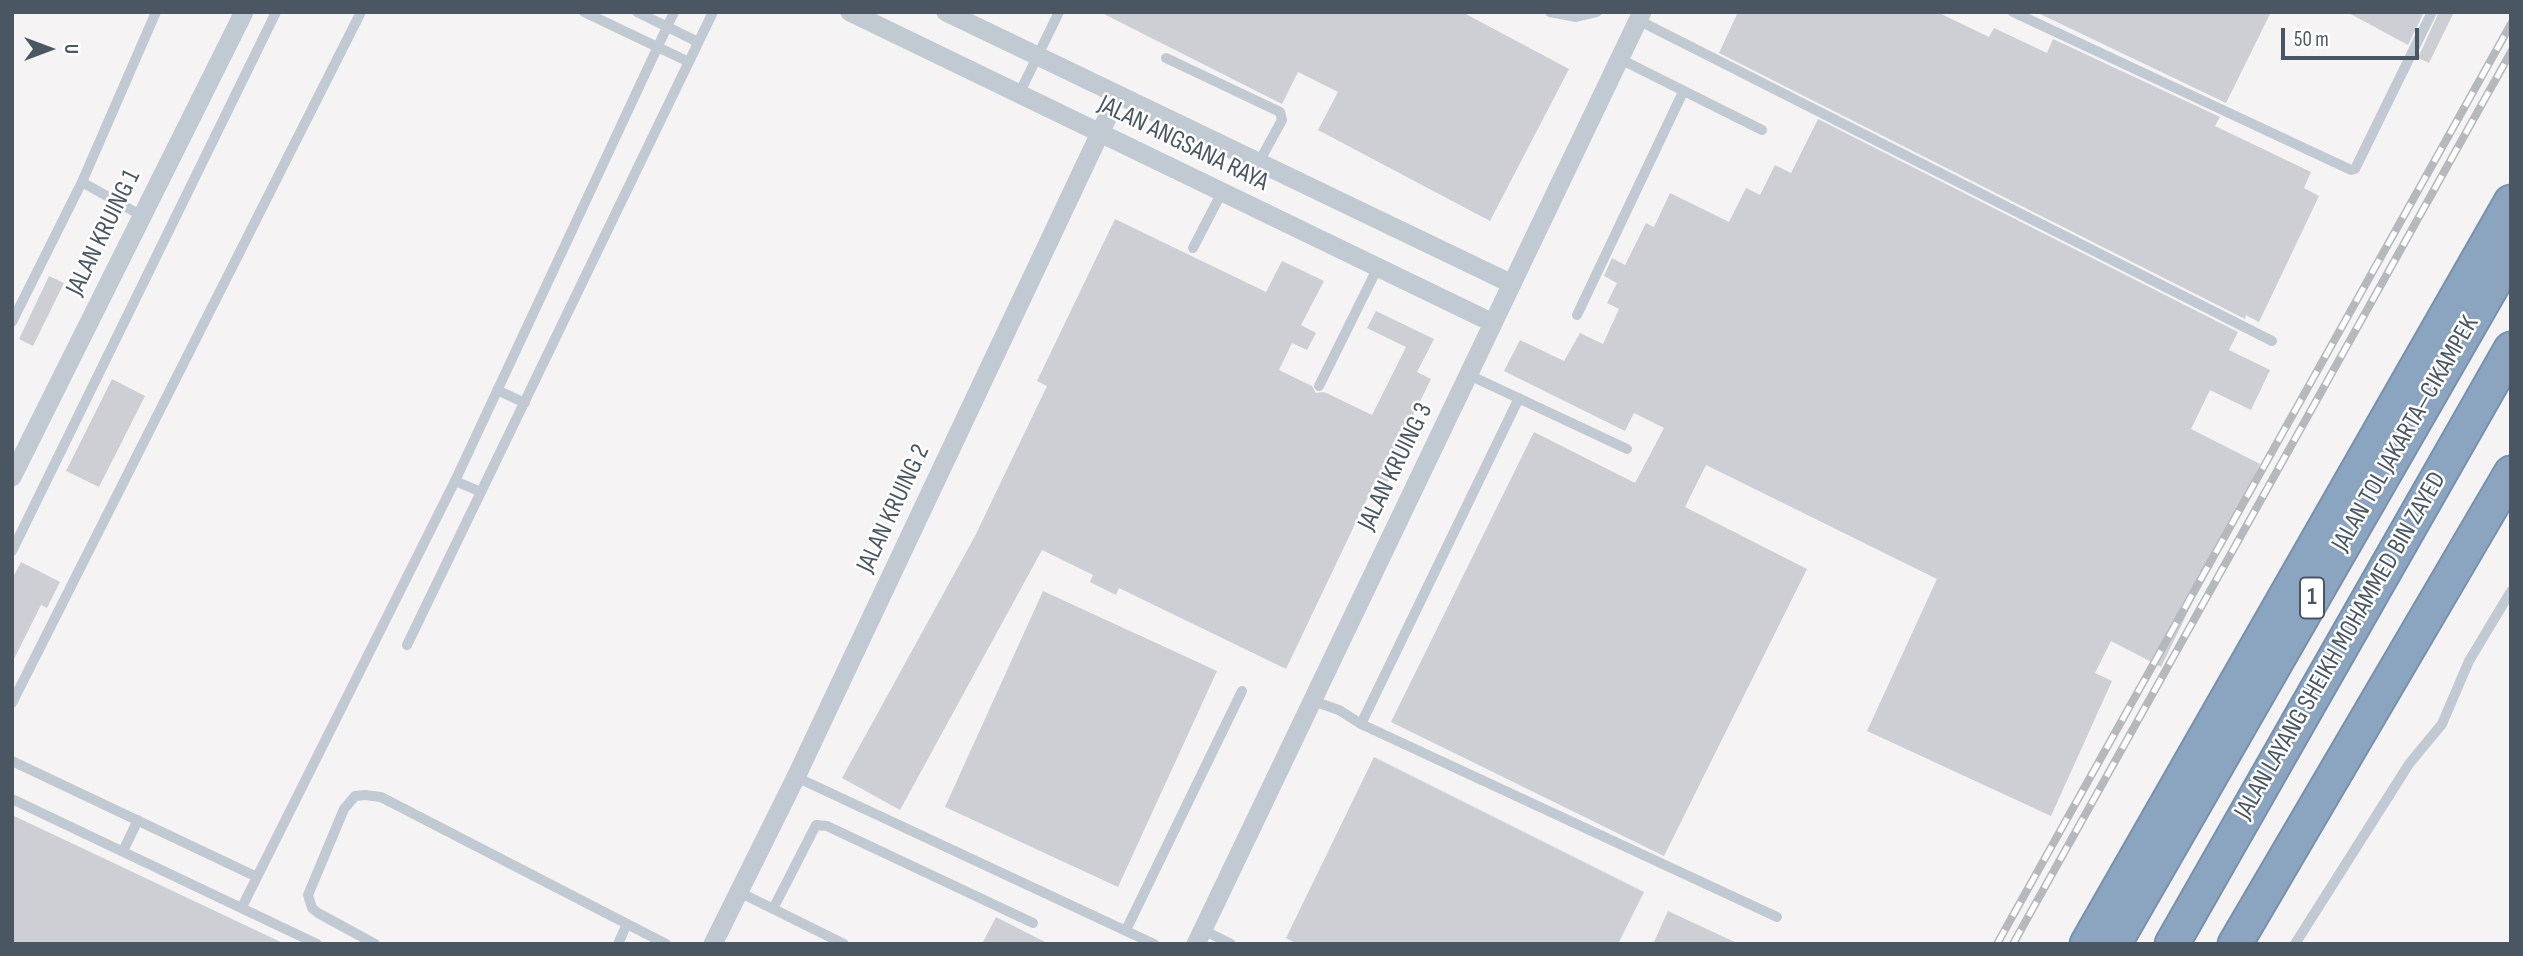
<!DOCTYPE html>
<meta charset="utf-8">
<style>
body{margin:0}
#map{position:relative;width:2523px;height:956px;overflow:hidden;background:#f5f3f3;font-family:"Sofia Sans Condensed",sans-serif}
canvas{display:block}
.frame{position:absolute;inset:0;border:14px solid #4a5661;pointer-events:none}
.north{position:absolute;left:14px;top:14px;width:70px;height:70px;-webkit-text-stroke:5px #fff;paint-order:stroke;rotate:90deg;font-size:19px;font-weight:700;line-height:28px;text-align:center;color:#4a5661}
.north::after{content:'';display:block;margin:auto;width:24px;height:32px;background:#4a5661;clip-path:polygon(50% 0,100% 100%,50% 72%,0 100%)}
.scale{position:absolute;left:2281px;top:28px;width:138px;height:32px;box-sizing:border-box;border:4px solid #4a5661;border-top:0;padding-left:9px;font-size:21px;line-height:24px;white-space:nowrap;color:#4a5661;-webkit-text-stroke:5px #fff;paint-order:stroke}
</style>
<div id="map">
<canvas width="2523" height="956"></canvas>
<div class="frame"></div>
<div class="north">U</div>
<div class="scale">50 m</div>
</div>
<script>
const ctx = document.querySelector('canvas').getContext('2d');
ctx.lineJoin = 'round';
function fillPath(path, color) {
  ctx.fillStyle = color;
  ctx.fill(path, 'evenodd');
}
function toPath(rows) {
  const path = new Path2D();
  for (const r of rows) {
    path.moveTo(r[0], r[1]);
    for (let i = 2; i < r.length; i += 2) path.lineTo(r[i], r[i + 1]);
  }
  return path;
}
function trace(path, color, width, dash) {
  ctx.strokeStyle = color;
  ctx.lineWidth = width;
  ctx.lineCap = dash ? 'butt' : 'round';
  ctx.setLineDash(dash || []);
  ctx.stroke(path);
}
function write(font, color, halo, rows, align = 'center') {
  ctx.font = font + ' "Sofia Sans Condensed",sans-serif';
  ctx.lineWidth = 5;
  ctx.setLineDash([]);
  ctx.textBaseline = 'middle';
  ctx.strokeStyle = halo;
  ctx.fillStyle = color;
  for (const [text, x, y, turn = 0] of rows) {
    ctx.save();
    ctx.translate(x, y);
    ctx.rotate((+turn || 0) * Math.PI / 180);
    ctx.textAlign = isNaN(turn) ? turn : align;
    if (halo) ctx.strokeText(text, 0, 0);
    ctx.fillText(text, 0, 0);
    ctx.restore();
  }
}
const building = toPath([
 [1100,12,1462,12,1569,69,1490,221,1318,130,1338,92,1298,72,1282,104],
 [1738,12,1937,12,1989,37,1994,28,2047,53,2053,39,2220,117,2215,126,2311,172,2304,188,2319,196,2259,322,2246,315,2245,319,1719,53],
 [2036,12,2271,12,2226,103],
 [2347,12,2424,12,2408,45],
 [2439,12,2454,12,2429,63,2418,58],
 [1818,119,2238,332,2229,350,2270,370,2251,410,2210,390,2191,429,2260,464,2161,667,2111,641,2095,673,2112,681,2051,816,1867,731,1937,579,1706,465,1685,507,1807,569,1664,856,1391,722,1534,432,1635,483,1664,428,1634,413,1625,431,1504,371,1520,340,1564,361,1580,333,1603,344,1619,309,1607,303,1617,283,1604,276,1612,258,1625,265,1646,223,1654,227,1670,193,1729,222,1746,188,1760,195,1775,165,1791,173],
 [1115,219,1266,292,1282,261,1324,281,1301,325,1316,333,1307,350,1292,343,1279,370,1312,386,1316,393,1324,392,1372,415,1406,347,1367,328,1376,311,1434,339,1417,372,1431,379,1409,424,1414,427,1386,485,1376,480,1286,669,1119,588,1116,595,1090,582,1093,575,1042,550,900,810,842,778,975,536,1047,386,1037,381],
 [49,276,64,283,33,346,19,339],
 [112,379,145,396,99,487,66,471],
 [21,562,60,582,47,608,41,605,12,663,12,579],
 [1043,591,1217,671,1118,887,945,807],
 [1374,757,1644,892,1618,944,1297,944,1286,938],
 [12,815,285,944,12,944],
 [1668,911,1739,944,1653,944],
 [996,917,1049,944,982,944]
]);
const lane = toPath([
 [584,12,689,62],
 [637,12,698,42],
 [1550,12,1576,17,1597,12],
 [2013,12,2351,170,2355,169,2432,12],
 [1638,20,2272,341],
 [1166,58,1280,112,1282,120,1259,162],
 [1620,59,1762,130],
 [1019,94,1059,12],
 [82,182,156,12],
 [1193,248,1222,192],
 [1577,315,1683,92],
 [12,322,82,182,142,216],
 [1469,375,1627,449],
 [1319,386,1378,267],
 [497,390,525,403],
 [455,481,481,492],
 [12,551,276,12],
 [407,645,713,12],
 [1313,701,1339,710,1361,724,1777,917],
 [12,703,361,12],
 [1361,724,1519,398],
 [12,761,257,877],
 [796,777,1154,944],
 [12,799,317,944],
 [123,851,138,820],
 [739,892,844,944],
 [242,907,455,481,674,12],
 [774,907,816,825,827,826,1033,923],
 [1126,930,1242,691],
 [1203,930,1231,944],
 [375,944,318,913,312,908,308,895,344,809,355,796,365,795,381,797,666,944],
 [618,944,626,926],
 [2295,944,2409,764,2442,724,2469,661,2511,591]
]);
const street = toPath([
 [850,12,1493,323],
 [946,12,1512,284],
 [12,477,244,12],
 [713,944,796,777,1118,95],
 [1196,944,1642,12]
]);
const highway = toPath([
 [2087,944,2511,202],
 [2114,944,2511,253],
 [2172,944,2511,349],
 [2235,944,2511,473]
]);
const rail = toPath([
 [1997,944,2511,24],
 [2013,944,2511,52]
]);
const shields = [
 [2312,598,24]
];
const shieldNames = [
 ["1",2312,598]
];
const streetNames = [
 ["JALAN ANGSANA RAYA",1183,144,26],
 ["JALAN KRUING 1",104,233,-64],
 ["JALAN TOL JAKARTA–CIKAMPEK",2406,434,-60],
 ["JALAN KRUING 3",1396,467,-64],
 ["JALAN KRUING 2",894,509,-65],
 ["JALAN LAYANG SHEIKH MOHAMMED BIN ZAYED",2341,646,-60]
];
fillPath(building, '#cdcfd5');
trace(highway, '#7690ad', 37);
trace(lane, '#c1cad2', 10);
trace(street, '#c1cad2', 19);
trace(highway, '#8ba5c1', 33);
trace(rail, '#b5b8bd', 8);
trace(rail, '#fff', 5, [16]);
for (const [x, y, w] of shields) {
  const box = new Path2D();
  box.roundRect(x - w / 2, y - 20.5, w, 41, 5);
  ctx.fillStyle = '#fff';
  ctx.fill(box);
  trace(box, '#4a5661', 2);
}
write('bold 24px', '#4a5661', null, shieldNames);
write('26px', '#4a5661', '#fff', streetNames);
</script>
